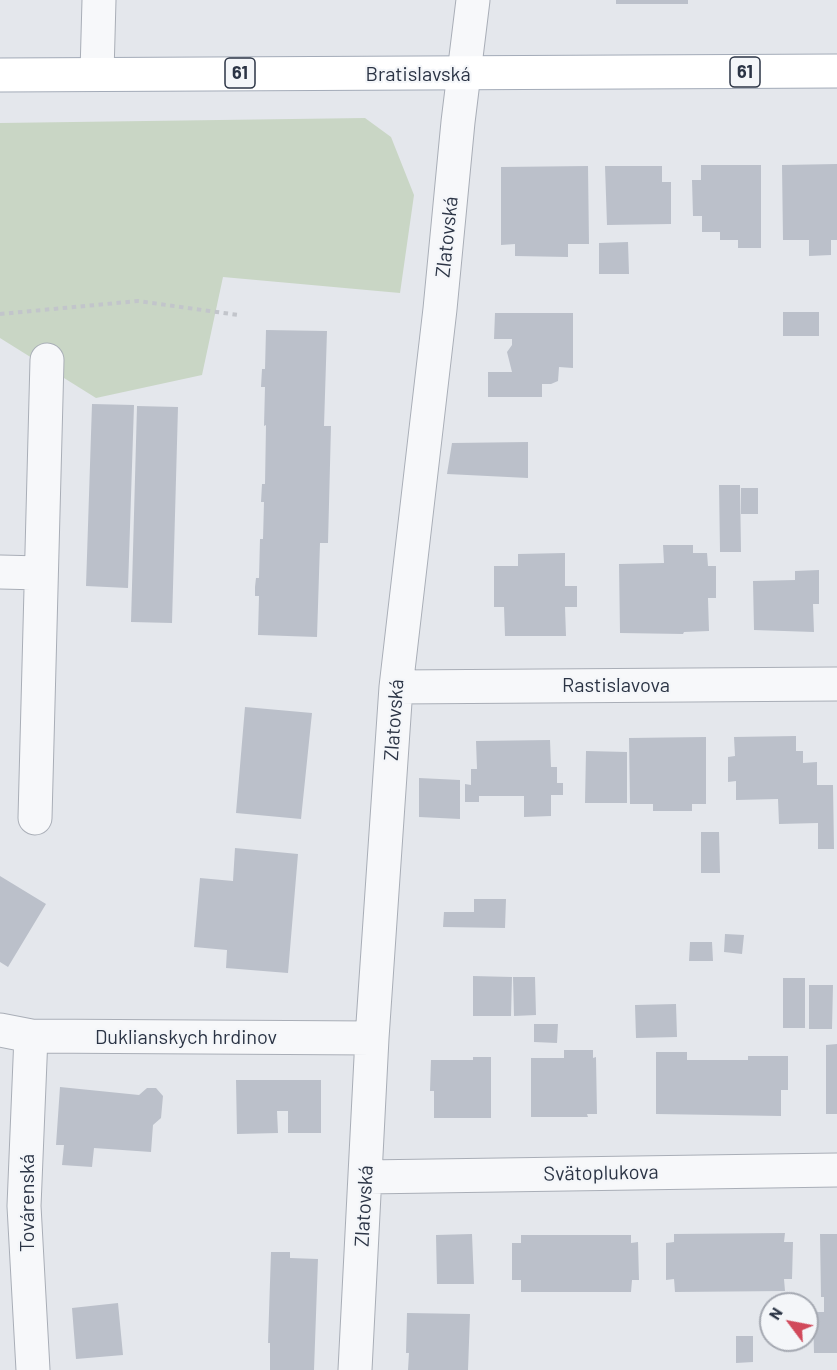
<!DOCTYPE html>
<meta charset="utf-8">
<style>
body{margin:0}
#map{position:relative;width:837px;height:1370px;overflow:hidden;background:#e4e7ec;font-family:Barlow,sans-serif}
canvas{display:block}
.north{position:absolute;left:759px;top:1292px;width:60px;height:60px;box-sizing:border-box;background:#f4f6f9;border:2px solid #a4a8b1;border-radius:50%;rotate:302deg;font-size:16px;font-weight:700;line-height:24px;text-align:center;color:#2b3445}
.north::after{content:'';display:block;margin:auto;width:21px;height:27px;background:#d1495b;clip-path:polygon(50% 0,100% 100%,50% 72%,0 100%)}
</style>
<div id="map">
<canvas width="837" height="1370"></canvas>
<div class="north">N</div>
</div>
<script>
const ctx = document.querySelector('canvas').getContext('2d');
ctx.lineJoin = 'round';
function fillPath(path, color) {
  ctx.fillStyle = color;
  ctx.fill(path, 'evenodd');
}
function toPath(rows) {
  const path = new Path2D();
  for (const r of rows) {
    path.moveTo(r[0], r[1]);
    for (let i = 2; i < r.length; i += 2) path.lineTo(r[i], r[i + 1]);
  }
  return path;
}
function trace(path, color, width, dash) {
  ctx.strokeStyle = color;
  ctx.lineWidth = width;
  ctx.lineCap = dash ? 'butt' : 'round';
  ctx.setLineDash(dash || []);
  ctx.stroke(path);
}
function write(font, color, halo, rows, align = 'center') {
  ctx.font = font + ' Barlow,sans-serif';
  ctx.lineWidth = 4.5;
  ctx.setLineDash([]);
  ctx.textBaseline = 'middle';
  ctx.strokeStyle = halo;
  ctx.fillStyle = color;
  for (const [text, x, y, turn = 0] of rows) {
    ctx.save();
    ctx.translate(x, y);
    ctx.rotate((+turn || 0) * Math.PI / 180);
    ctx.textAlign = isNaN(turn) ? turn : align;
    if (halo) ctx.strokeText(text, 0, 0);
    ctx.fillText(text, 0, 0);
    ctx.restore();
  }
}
const green = toPath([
 [365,118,391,137,414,195,400,293,223,277,202,375,96,398,0,338,0,123]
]);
const building = toPath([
 [616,0,688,0,688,4,616,4],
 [837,164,837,240,831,240,831,255,809,256,809,240,783,240,782,165],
 [701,165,761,165,761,248,738,248,738,240,720,240,720,232,702,232,702,216,693,216,692,180,701,180],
 [588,166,589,244,568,244,568,257,515,256,515,244,501,245,501,167],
 [605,166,662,166,662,182,671,182,671,224,607,225],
 [628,242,629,274,599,274,599,243],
 [783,312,819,312,819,336,783,336],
 [495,313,573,313,573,368,559,367,558,381,551,384,542,384,542,397,488,397,488,372,512,372,507,352,512,345,512,339,494,339],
 [266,330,327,331,324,426,331,426,328,543,320,543,317,637,258,635,259,596,255,596,255,587,256,578,259,578,260,539,263,539,264,502,261,502,262,484,265,484,266,425,264,426,265,387,261,387,262,369,265,369],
 [92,404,134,405,128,588,86,586],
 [137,406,178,407,172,623,131,622],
 [528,442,528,478,447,474,452,443],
 [719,485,740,485,741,552,720,552],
 [741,488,758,488,758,514,741,514],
 [663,545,693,545,693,553,707,553,708,566,716,566,716,598,708,598,709,631,684,632,683,634,620,633,619,564,664,563],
 [565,553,565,586,577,586,577,607,565,607,566,636,505,636,504,607,494,607,494,566,518,566,518,554],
 [819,570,819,604,813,604,814,632,754,630,753,581,795,580,795,571],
 [245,707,312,713,301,819,236,813],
 [796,736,796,751,803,751,803,763,817,762,817,785,833,785,834,849,818,849,818,823,779,824,778,799,736,800,736,781,728,782,728,757,735,756,734,737],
 [706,737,706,804,692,804,692,811,653,811,653,804,630,804,629,738],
 [550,740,551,767,557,767,557,783,563,783,563,795,551,795,551,816,524,817,524,796,479,796,479,802,465,802,465,784,471,785,471,769,477,769,476,741],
 [586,751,627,752,627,803,585,803],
 [419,778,460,780,460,819,419,817],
 [701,832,719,832,720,873,701,873],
 [235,848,298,854,288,973,226,968,227,950,194,947,200,878,233,881],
 [0,876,46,904,8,967,0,962],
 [474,899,506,899,505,928,443,927,444,912,474,912],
 [725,934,744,935,742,954,724,952],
 [690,942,712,942,713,961,689,961],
 [473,976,512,977,511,1016,473,1016],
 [513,977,535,977,536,1015,514,1016],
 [783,978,805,978,805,1028,783,1028],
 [809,985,833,985,832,1029,809,1029],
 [676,1004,677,1037,636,1038,635,1005],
 [534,1024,558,1024,557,1043,534,1042],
 [837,1044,837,1114,826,1114,826,1045],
 [564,1050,593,1050,593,1058,596,1057,597,1114,587,1114,588,1117,531,1117,531,1058,564,1058],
 [656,1052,687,1052,687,1060,748,1060,748,1056,788,1056,788,1090,781,1090,781,1116,656,1114],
 [473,1057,491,1057,491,1118,434,1118,434,1091,430,1091,431,1060,473,1060],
 [236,1080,321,1080,321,1133,288,1133,288,1111,277,1111,278,1133,237,1134],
 [60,1087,139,1095,147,1088,156,1088,163,1096,161,1118,153,1125,151,1152,94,1148,92,1167,62,1165,64,1145,56,1145],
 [785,1233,784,1242,793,1242,792,1279,784,1279,785,1291,675,1292,674,1279,666,1280,666,1243,674,1242,674,1234],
 [472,1234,474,1284,437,1284,436,1235],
 [820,1234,837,1234,837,1353,814,1353,813,1312,824,1312,824,1297,821,1297],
 [521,1235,631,1235,631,1243,638,1242,639,1280,632,1280,631,1292,521,1292,521,1280,512,1280,512,1243,521,1243],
 [271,1252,290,1252,290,1258,318,1259,314,1370,270,1370,270,1343,268,1343],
 [118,1303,123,1355,76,1359,72,1308],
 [407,1313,470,1314,468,1370,408,1370,409,1353,406,1353],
 [736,1336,753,1336,753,1362,736,1363]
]);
const path = toPath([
 [0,314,138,301,238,315]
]);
const minor = toPath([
 [97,73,99,0],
 [0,572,41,573],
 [396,687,837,684],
 [35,818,47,360],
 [0,1030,31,1036,372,1038],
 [31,1036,24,1206,33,1370],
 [366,1177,837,1170],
 [355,1370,372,1038,396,687,440,309,458,122,473,0]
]);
const major = toPath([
 [0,75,837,71]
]);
const shields = [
 [745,72,30],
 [240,73,30]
];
const shieldNames = [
 ["61",745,72],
 ["61",240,73]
];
const streetNames = [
 ["Bratislavská",418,74],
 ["Zlatovská",447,237,-84],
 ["Rastislavova",616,685],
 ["Zlatovská",394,720,-86],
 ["Duklianskych hrdinov",186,1037],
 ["Svätoplukova",601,1173,-1],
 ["Továrenská",27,1203,-90],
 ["Zlatovská",364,1206,-87]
];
fillPath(green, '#c9d6c5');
fillPath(building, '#bbc0ca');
trace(minor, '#a9aeb7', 35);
trace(major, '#a3abb8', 35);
trace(path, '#c2c5cb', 4, [4.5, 4.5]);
trace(minor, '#f7f8fa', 33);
trace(major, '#fff', 33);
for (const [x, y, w] of shields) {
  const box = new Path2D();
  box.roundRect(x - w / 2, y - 15, w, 30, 4.5);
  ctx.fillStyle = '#f4f6f9';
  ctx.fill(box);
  trace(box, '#2b3445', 1.5);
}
write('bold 18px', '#2b3445', null, shieldNames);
write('20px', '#2b3445', '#f4f6f9', streetNames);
</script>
